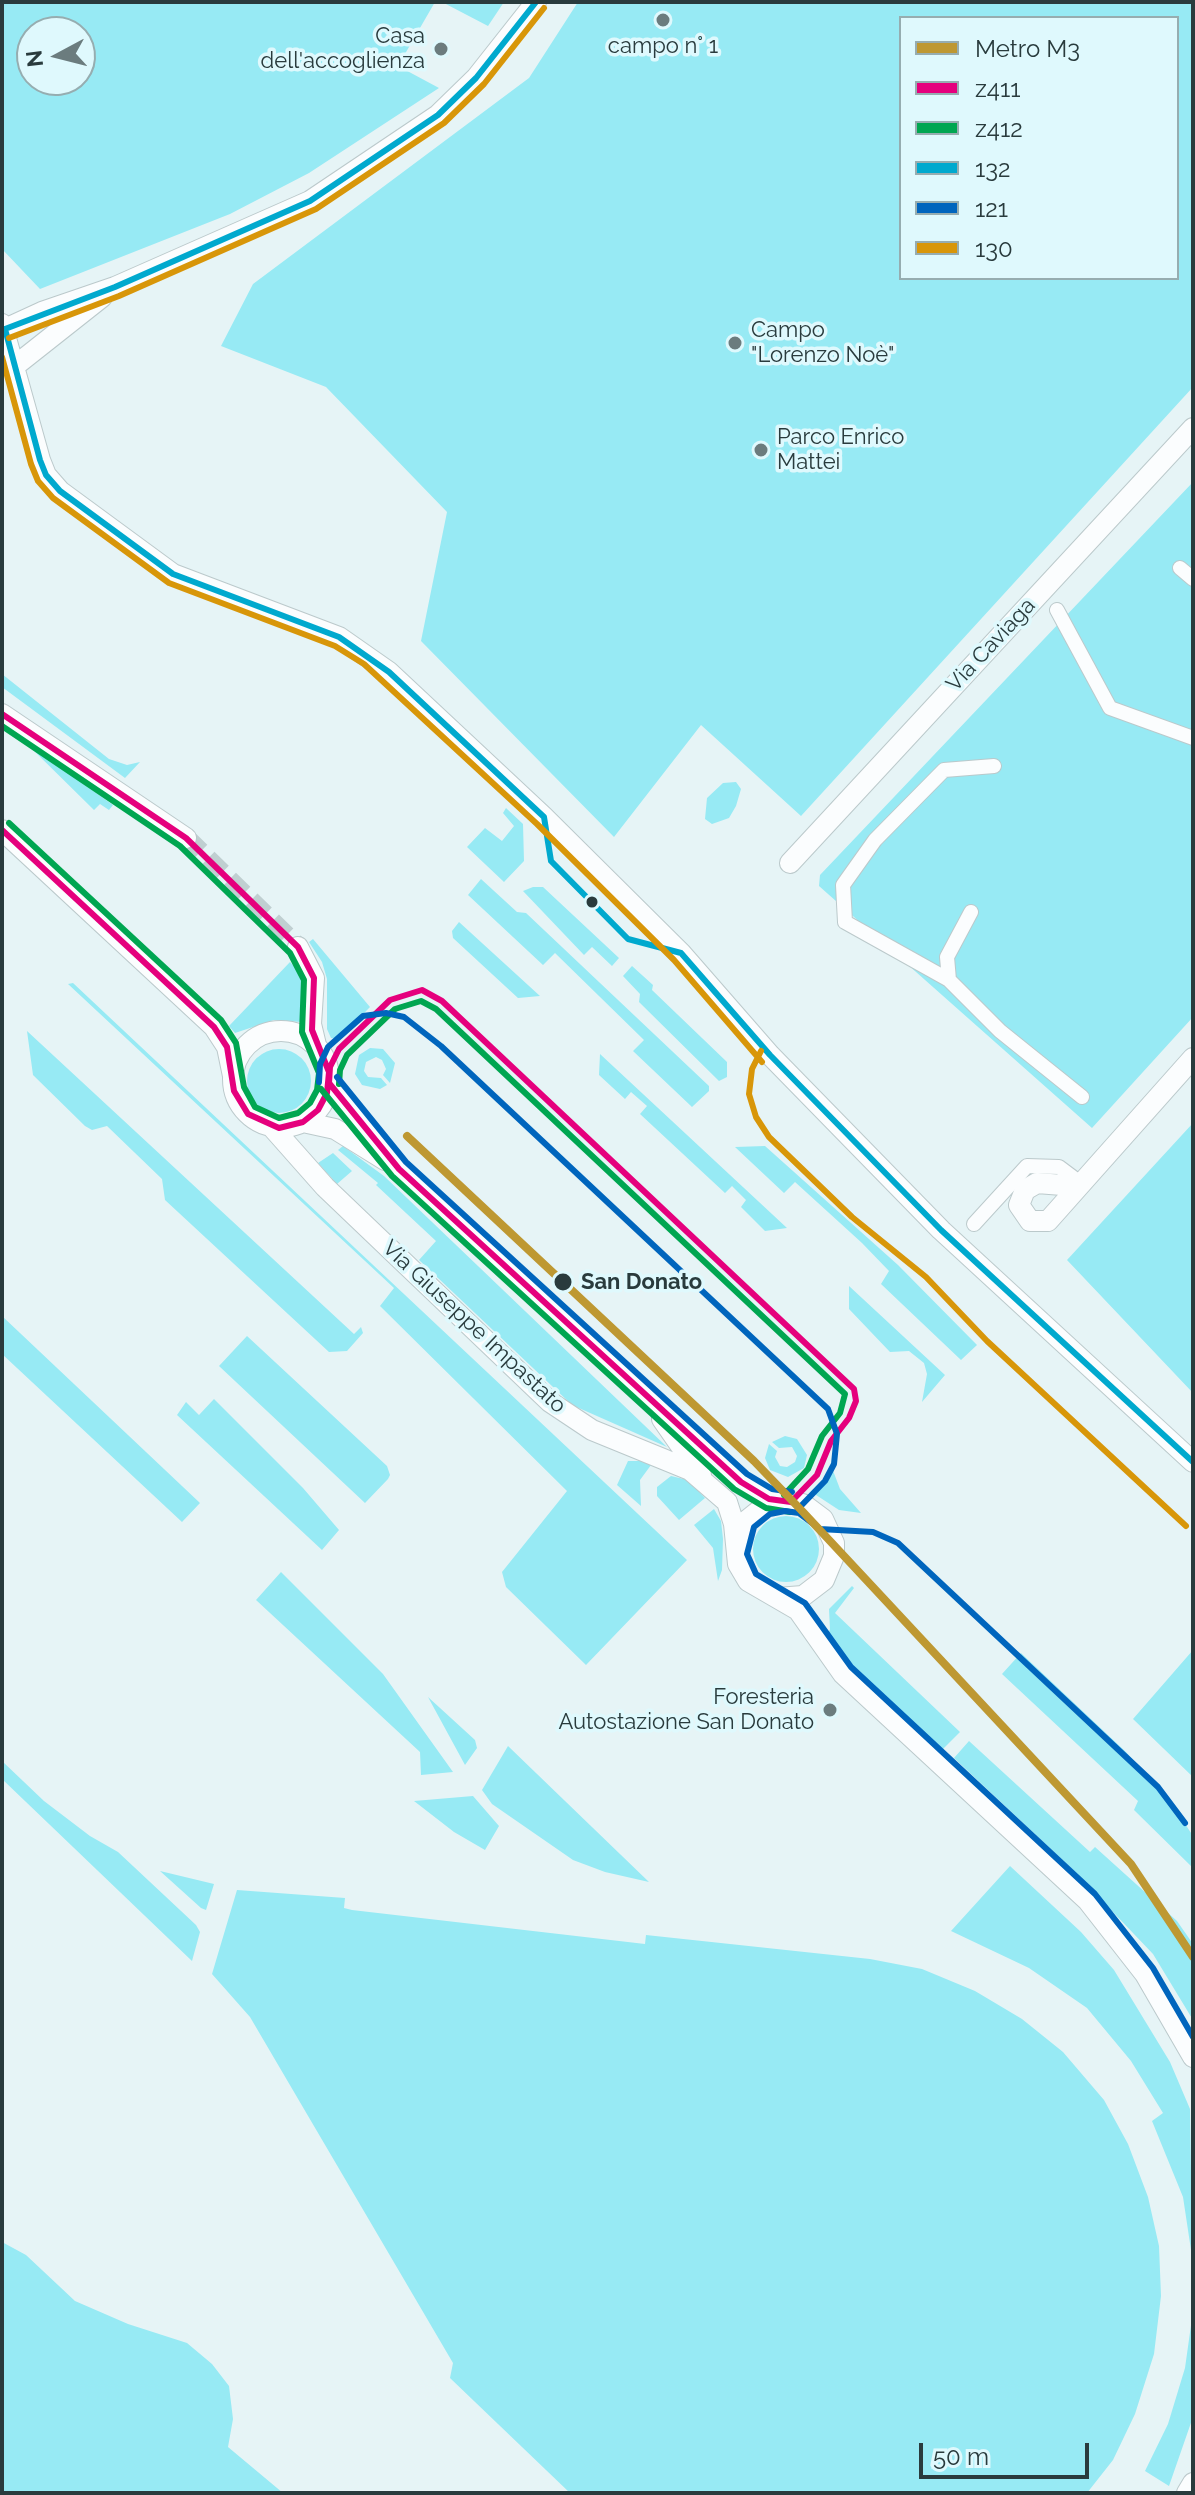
<!DOCTYPE html>
<meta charset="utf-8">
<style>
body{margin:0}
#map{position:relative;width:1195px;height:2495px;overflow:hidden;background:#e6f4f6;font-family:Raleway,sans-serif}
canvas{display:block}
.frame{position:absolute;inset:0;border:4px solid #293b3d;pointer-events:none}
.legend{position:absolute;left:899px;top:16px;width:280px;height:264px;box-sizing:border-box;background:#dff9fd;border:2px solid #96adb0;margin:0;padding:10px 14px;list-style:none;font-size:24px;color:#293b3d}
.legend li{display:flex;align-items:center;gap:16px;height:40px}
.legend b{width:40px;border:2px solid #96adb0}
.north{position:absolute;left:16px;top:16px;width:80px;height:80px;box-sizing:border-box;background:#dff9fd;border:2px solid #96adb0;border-radius:50%;rotate:263deg;font-size:22px;font-weight:700;line-height:32px;text-align:center;color:#293b3d}
.north::after{content:'';display:block;margin:auto;width:28px;height:36px;background:#6b7c7e;clip-path:polygon(50% 0,100% 100%,50% 72%,0 100%)}
.scale{position:absolute;left:919px;top:2443px;width:170px;height:36px;box-sizing:border-box;border:4px solid #293b3d;border-top:0;padding-left:10px;font-size:24px;line-height:28px;white-space:nowrap;color:#293b3d;-webkit-text-stroke:6px #dff9fd;paint-order:stroke}
</style>
<div id="map">
<canvas width="1195" height="2495"></canvas>
<div class="frame"></div>
<ul class="legend">
<li><b style="height:10px;background:#be9832"></b>Metro M3</li>
<li><b style="height:10px;background:#e5007d"></b>z411</li>
<li><b style="height:10px;background:#00a651"></b>z412</li>
<li><b style="height:10px;background:#00a9ce"></b>132</li>
<li><b style="height:10px;background:#0065bd"></b>121</li>
<li><b style="height:10px;background:#d89609"></b>130</li>
</ul>
<div class="north">N</div>
<div class="scale">50 m</div>
</div>
<script>
const ctx = document.querySelector('canvas').getContext('2d');
ctx.lineJoin = 'round';
function fillPath(path, color) {
  ctx.fillStyle = color;
  ctx.fill(path, 'evenodd');
}
function toPath(rows) {
  const path = new Path2D();
  for (const r of rows) {
    if (r.length === 3) {
      path.moveTo(r[0] + r[2], r[1]);
      path.arc(r[0], r[1], r[2], 0, 2 * Math.PI);
      continue;
    }
    path.moveTo(r[0], r[1]);
    for (let i = 2; i < r.length; i += 2) path.lineTo(r[i], r[i + 1]);
  }
  return path;
}
function trace(path, color, width, dash) {
  ctx.strokeStyle = color;
  ctx.lineWidth = width;
  ctx.lineCap = dash ? 'butt' : 'round';
  ctx.setLineDash(dash || []);
  ctx.stroke(path);
}
function write(font, color, halo, rows, align = 'center') {
  ctx.font = font + ' Raleway,sans-serif';
  ctx.lineWidth = 7;
  ctx.setLineDash([]);
  ctx.textBaseline = 'middle';
  ctx.strokeStyle = halo;
  ctx.fillStyle = color;
  for (const [text, x, y, turn = 0] of rows) {
    ctx.save();
    ctx.translate(x, y);
    ctx.rotate((+turn || 0) * Math.PI / 180);
    ctx.textAlign = isNaN(turn) ? turn : align;
    if (halo) ctx.strokeText(text, 0, 0);
    ctx.fillText(text, 0, 0);
    ctx.restore();
  }
}
const green = toPath([
 [2,2,435,2,398,66,439,88,309,173,230,214,40,289,2,249],
 [32,32,80,32,80,80,32,80],
 [442,2,504,2,488,26],
 [578,2,1193,2,1193,387,801,816,701,725,614,837,421,641,447,512,326,387,221,346,253,284,529,78],
 [901,18,1177,18,1177,278,901,278],
 [1193,482,1193,1017,1092,1128,819,886,820,875],
 [2,674,109,759,127,765,140,762,125,778,2,687],
 [26,743,113,805,109,810,100,804,94,810],
 [736,782,741,789,736,806,729,818,712,824,705,819,707,798,723,783],
 [506,808,523,824,524,861,504,882,467,847,485,828,502,841,514,826,503,813],
 [481,879,517,912,526,913,709,1086,709,1091,692,1107,633,1051,644,1040,555,953,543,965,468,895],
 [533,887,543,887,619,958,612,966,592,947,584,955,523,891],
 [459,922,540,996,518,998,453,938,452,931],
 [313,939,370,1007,339,1039,331,1038,327,1029,327,979,322,962,309,942],
 [290,962,301,973,305,982,301,1022,274,1020,235,1033,229,1026],
 [632,966,653,985,652,990,727,1062,727,1077,719,1081,639,1002,640,994,623,976],
 [73,983,687,1560,586,1665,506,1587,502,1572,567,1491,380,1306,394,1288,68,984],
 [27,1031,354,1334,361,1327,363,1333,347,1351,329,1352,165,1200,162,1179,107,1126,92,1130,85,1126,33,1075],
 [370,1048,383,1049,395,1063,390,1083,383,1075,386,1069,382,1060,376,1057,366,1062,364,1071,368,1077,381,1078,387,1085,380,1089,362,1085,355,1074,359,1055],
 [279,1081,32],
 [600,1054,787,1228,765,1231,741,1207,746,1200,732,1186,725,1193,640,1114,647,1106,631,1092,625,1099,599,1075],
 [1193,1123,1193,1393,1067,1260],
 [343,1146,384,1176,667,1447,572,1405,419,1260,436,1241,376,1185,378,1183,338,1150],
 [765,1146,898,1265,977,1345,961,1360,881,1284,889,1271,862,1243,795,1182,784,1193,735,1147],
 [333,1153,352,1171,337,1184,318,1163],
 [849,1286,945,1375,922,1402,927,1374,924,1363,909,1351,890,1352,849,1309],
 [2,1316,200,1503,182,1522,2,1354],
 [247,1336,387,1466,390,1475,388,1479,365,1503,219,1366],
 [214,1399,303,1488,339,1530,322,1550,177,1415,186,1402,199,1415],
 [785,1436,797,1439,807,1455,804,1468,788,1477,770,1470,765,1458,769,1444,777,1451,775,1457,780,1466,787,1467,795,1462,797,1456,792,1447,779,1448,772,1442],
 [628,1461,654,1461,640,1480,641,1506,617,1485],
 [832,1468,840,1489,861,1513,839,1510,816,1495,816,1490,827,1480],
 [671,1476,688,1480,705,1498,679,1520,657,1496,657,1487],
 [714,1509,721,1521,723,1539,722,1570,718,1581,713,1548,694,1525],
 [786,1549,33],
 [281,1572,383,1674,453,1772,421,1775,420,1752,256,1600],
 [852,1586,854,1588,835,1613,960,1732,943,1749,842,1658,826,1633,830,1630,829,1609],
 [1193,1650,1193,1777,1133,1719],
 [1021,1653,1126,1752,1170,1801,1193,1836,1193,1868,1134,1810,1138,1801,1002,1674],
 [428,1697,475,1740,477,1748,465,1765],
 [969,1741,1090,1852,1095,1847,1177,1921,1193,1944,1193,2020,1153,1954,1071,1868,954,1758],
 [508,1746,649,1882,605,1872,573,1860,492,1804,482,1790],
 [2,1761,44,1801,90,1836,118,1852,196,1925,200,1932,192,1961,2,1779],
 [473,1796,499,1826,485,1850,454,1832,414,1801],
 [1010,1866,1081,1932,1114,1970,1170,2062,1190,2109,1193,2301,1191,2250,1183,2197,1152,2121,1163,2113,1131,2061,1087,2008,1029,1968,951,1931],
 [160,1871,214,1884,206,1910,201,1908],
 [237,1890,345,1898,344,1908,352,1910,645,1944,646,1935,870,1959,922,1969,975,1991,1022,2019,1063,2052,1104,2100,1128,2144,1148,2197,1159,2246,1161,2296,1154,2354,1135,2414,1113,2460,1087,2493,570,2493,450,2378,453,2363,250,2017,212,1974],
 [2,2242,26,2255,75,2301,128,2324,187,2343,212,2364,229,2386,233,2419,228,2447,283,2493,2,2493],
 [1193,2311,1193,2417,1169,2486,1145,2471,1168,2424,1185,2368]
]);
const minorTunnel = toPath([
 [186,838,298,947]
]);
const pedestrian = toPath([
 [1180,568,1193,579],
 [1057,610,1110,708,1193,738],
 [971,912,947,957,949,980,1000,1031,1082,1097],
 [949,980,845,922,843,885,875,840,944,770,994,766],
 [974,1224,1027,1166,1059,1167,1079,1182]
]);
const minor = toPath([
 [2,324,40,460,46,475,60,491,173,574,339,637,389,672,544,817,681,953,770,1055,941,1230,1193,1462],
 [5,329,42,312,115,287,310,201,438,115,476,78,536,2],
 [16,365,102,297],
 [2,714,186,838],
 [2,830,214,1027,227,1047,233,1076],
 [790,863,1193,428],
 [298,947,314,978,311,1024,316,1045],
 [281,1079,48],
 [329,1083,399,1169,741,1482,779,1502],
 [303,1122,335,1129,385,1160],
 [271,1126,325,1187,550,1402,592,1430,690,1470,727,1502,734,1524,738,1564,748,1581,798,1610,843,1674,1088,1901,1145,1974,1193,2057],
 [1075,1186,1037,1183,1025,1190,1019,1205,1030,1221,1048,1221,1193,1058],
 [662,1419,701,1475],
 [738,1542,746,1521,766,1505,791,1502,803,1504,823,1519,834,1543,834,1556,824,1580,803,1596,777,1598],
 [1187,2493,1193,2483]
]);
const bus1 = toPath([
 [2,714,186,838,298,947,314,978,312,1030,329,1072,327,1093,318,1110,303,1122,279,1128,248,1114,234,1091,227,1047,214,1027,2,830],
 [329,1083,330,1067,339,1049,390,1000,422,990,442,1001,854,1389,856,1401,849,1418,831,1441,817,1475,791,1502],
 [329,1083,399,1169,741,1482,769,1499,791,1502]
]);
const bus2 = toPath([
 [2,726,180,846,290,953,304,980,302,1032,319,1073,317,1090,310,1103,298,1113,279,1118,255,1107,244,1087,236,1043,221,1020,9,823],
 [339,1084,340,1070,347,1055,395,1009,421,1001,436,1009,845,1394,840,1413,822,1436,808,1469,784,1495],
 [321,1089,392,1176,734,1489,766,1508,790,1512]
]);
const bus3 = toPath([
 [5,329,40,460,46,475,60,491,173,574,339,637,389,672,544,817,551,861,628,939,681,953,770,1055,941,1230,1193,1462],
 [5,329,115,287,310,201,438,115,476,78,536,2]
]);
const bus4 = toPath([
 [337,1077,406,1162,747,1474,772,1489,792,1492],
 [319,1082,320,1064,328,1047,363,1016,386,1013,404,1017,441,1046,828,1409,837,1434,834,1464,825,1481,798,1509],
 [1185,1823,1158,1787,898,1543,873,1532,820,1529,799,1513,785,1511,770,1514,754,1527,747,1554,756,1574,805,1603,851,1667,1095,1894,1153,1968,1193,2037]
]);
const bus5 = toPath([
 [9,338,119,296,316,209,444,123,484,84,544,8],
 [2,357,31,464,38,481,53,498,169,583,335,646,364,664,537,824,674,960,762,1062],
 [761,1051,752,1069,749,1094,756,1117,769,1137,852,1217,926,1277,987,1341,1186,1526]
]);
const metro1 = toPath([
 [407,1136,754,1461,803,1512,1131,1864,1193,1957]
]);
const markers = [
 [663,20,8,"#6b7c7e"],
 [441,49,8,"#6b7c7e"],
 [735,343,8,"#6b7c7e"],
 [761,450,8,"#6b7c7e"],
 [592,902,7,"#293b3d"],
 [563,1282,10,"#293b3d"],
 [830,1710,8,"#6b7c7e"]
];
const poiNames = [
 ["Casa",425,36],
 ["dell'accoglienza",425,61],
 ["campo n° 1",663,46,"center"],
 ["Campo",751,330,"left"],
 ["\"Lorenzo Noè\"",751,355,"left"],
 ["Parco Enrico",777,437,"left"],
 ["Mattei",777,462,"left"],
 ["Foresteria",814,1697],
 ["Autostazione San Donato",814,1722]
];
const streetNames = [
 ["Via Caviaga",991,645,-47],
 ["Via Giuseppe Impastato",474,1327,43]
];
const stopNames = [
 ["San Donato",581,1282]
];
fillPath(green, '#97eaf4');
trace(minorTunnel, '#c0cfd1', 20, [20, 10]);
trace(pedestrian, '#bbc9cb', 16);
trace(minor, '#bbc9cb', 22);
trace(pedestrian, '#fbfdfe', 14);
trace(minor, '#fbfdfe', 20);
trace(bus1, '#e5007d', 6);
trace(bus2, '#00a651', 6);
trace(bus3, '#00a9ce', 6);
trace(bus4, '#0065bd', 6);
trace(bus5, '#d89609', 6);
trace(metro1, '#be9832', 8);
for (const [x, y, r, color] of markers) {
  const dot = new Path2D();
  dot.arc(x, y, r, 0, 2 * Math.PI);
  ctx.fillStyle = color;
  ctx.fill(dot);
  trace(dot, '#dff9fd', 3);
}
write('22px', '#293b3d', '#dff9fd', poiNames, 'right');
write('22px', '#293b3d', '#dff9fd', streetNames);
write('bold 22px', '#293b3d', '#dff9fd', stopNames, 'left');
</script>
